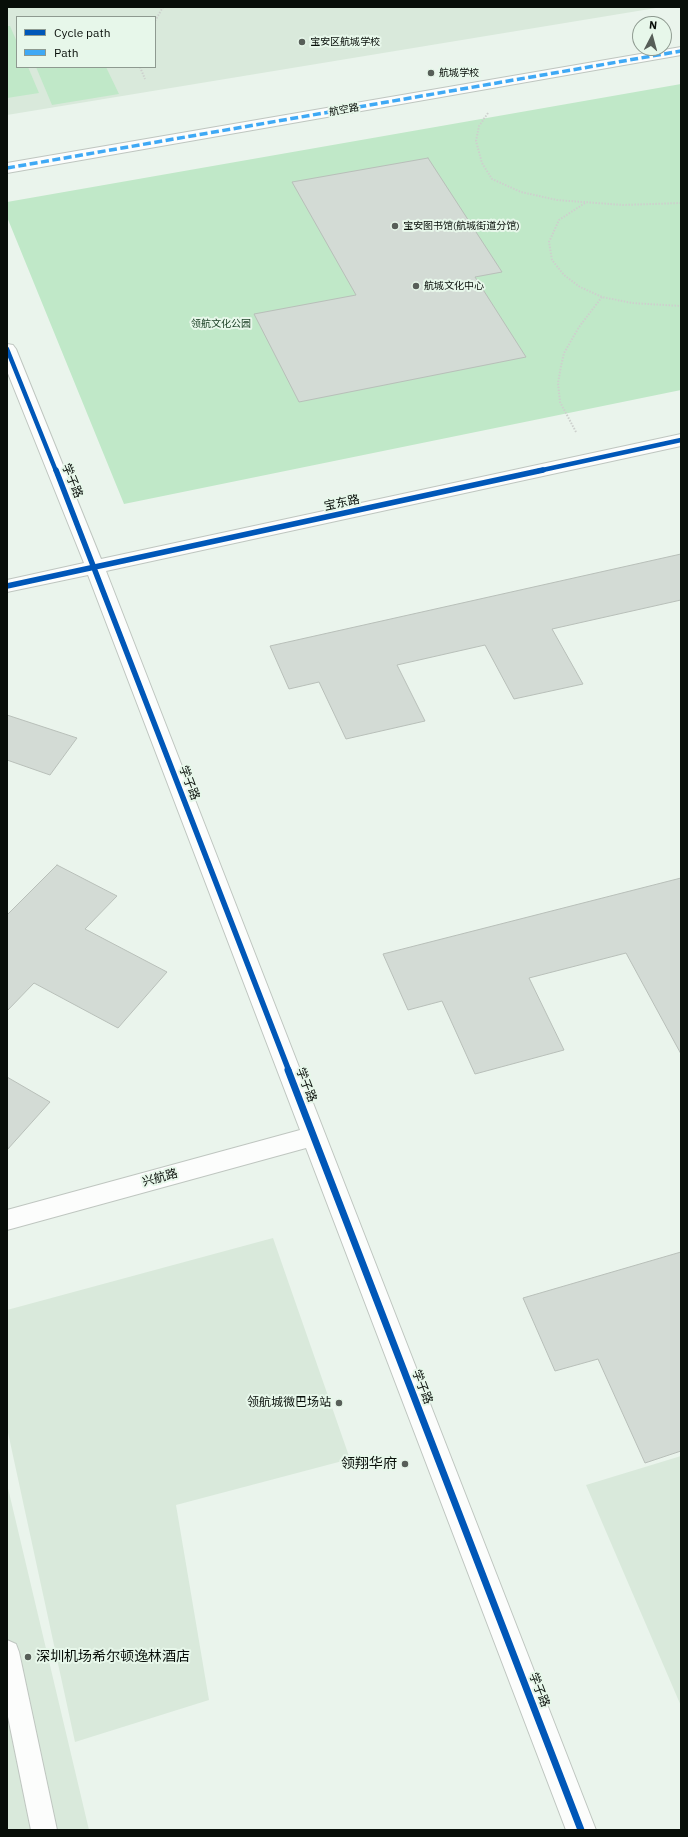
<!DOCTYPE html>
<meta charset="utf-8">
<style>
body{margin:0}
#map{position:relative;width:688px;height:1837px;overflow:hidden;background:#eaf4ec;font-family:"IBM Plex Sans",sans-serif}
canvas{display:block}
.frame{position:absolute;inset:0;border:8px solid #080e09;pointer-events:none}
.legend{position:absolute;left:16px;top:16px;width:140px;height:52px;box-sizing:border-box;background:#e7f7ea;border:1px solid #8e9a90;margin:0;padding:5px 7px;list-style:none;font-size:12px;color:#080e09}
.legend li{display:flex;align-items:center;gap:8px;height:20px}
.legend b{width:20px;border:1px solid #8e9a90}
.north{position:absolute;left:632px;top:16px;width:40px;height:40px;box-sizing:border-box;background:#e7f7ea;border:1px solid #8e9a90;border-radius:50%;rotate:6deg;font-size:11px;font-weight:700;line-height:16px;text-align:center;color:#080e09}
.north::after{content:'';display:block;margin:auto;width:14px;height:18px;background:#575e58;clip-path:polygon(50% 0,100% 100%,50% 72%,0 100%)}
</style>
<div id="map">
<canvas width="688" height="1837"></canvas>
<div class="frame"></div>
<ul class="legend">
<li><b style="height:5px;background:#0057b8"></b>Cycle path</li>
<li><b style="height:5px;background:#3fa9f5"></b>Path</li>
</ul>
<div class="north">N</div>
</div>
<script>
const ctx = document.querySelector('canvas').getContext('2d');
ctx.lineJoin = 'round';
function fillPath(path, color) {
  ctx.fillStyle = color;
  ctx.fill(path, 'evenodd');
}
function toPath(rows) {
  const path = new Path2D();
  for (const r of rows) {
    path.moveTo(r[0], r[1]);
    for (let i = 2; i < r.length; i += 2) path.lineTo(r[i], r[i + 1]);
  }
  return path;
}
function trace(path, color, width, dash) {
  ctx.strokeStyle = color;
  ctx.lineWidth = width;
  ctx.lineCap = dash ? 'butt' : 'round';
  ctx.setLineDash(dash || []);
  ctx.stroke(path);
}
function write(font, color, halo, rows, align = 'center') {
  ctx.font = font + ' "IBM Plex Sans","Noto Sans SC",sans-serif';
  ctx.lineWidth = 4;
  ctx.setLineDash([]);
  ctx.textBaseline = 'middle';
  ctx.strokeStyle = halo;
  ctx.fillStyle = color;
  for (const [text, x, y, turn = 0] of rows) {
    ctx.save();
    ctx.translate(x, y);
    ctx.rotate((+turn || 0) * Math.PI / 180);
    ctx.textAlign = isNaN(turn) ? turn : align;
    if (halo) ctx.strokeText(text, 0, 0);
    ctx.fillText(text, 0, 0);
    ctx.restore();
  }
}
const built = toPath([
 [7,7,662,7,7,115],
 [17,17,155,17,155,67,17,67],
 [273,1238,350,1459,176,1505,209,1700,75,1742,7,1428,7,1310],
 [681,1456,681,1706,586,1485],
 [7,1484,89,1830,7,1830]
]);
const green = toPath([
 [7,26,10,26,17,42,17,67,28,67,39,93,7,98],
 [36,67,106,67,119,94,52,105],
 [681,84,681,390,124,504,7,217,7,202]
]);
const building = toPath([
 [428,158,502,272,475,277,526,357,299,402,254,314,356,295,292,182,428,158],
 [681,554,681,600,552,629,583,684,514,699,485,645,397,665,425,721,346,739,319,682,289,689,270,646,681,554],
 [7,715,77,738,50,775,7,760,7,715],
 [57,865,117,896,85,929,167,972,118,1028,34,983,7,1011,7,915,57,865],
 [681,878,681,1054,626,953,529,978,564,1050,475,1074,442,1001,408,1010,383,954,681,878],
 [7,1077,50,1102,7,1150,7,1077],
 [681,1252,681,1451,645,1463,598,1359,555,1371,523,1298,681,1252]
]);
const path = toPath([
 [155,21,163,7],
 [140,67,145,79],
 [488,113,479,126,476,141,482,163,492,179,521,192,557,200,623,205,681,203],
 [585,203,559,220,549,242,552,260,564,275,580,287,602,297,632,303,681,306],
 [576,432,560,402,558,383,561,366,564,353,579,327,602,297]
]);
const lane = toPath([
 [7,1640,16,1644,19,1652,57,1830,31,1830,7,1712,7,1640]
]);
const street = toPath([
 [681,47,681,55,7,173,7,163,681,47],
 [7,344,13,345,16,349,101,559,681,434,681,446,106,571,596,1830,566,1830,306,1148,7,1230,7,1210,300,1130,88,575,7,592,7,580,84,563,7,371,7,344]
]);
const quiet = toPath([
 [7,168,681,51]
]);
const cyclewayFar2 = toPath([
 [7,349,56,471],
 [538,471,681,440]
]);
const cyclewayFar1 = toPath([
 [56,470,289,1071],
 [7,586,543,470]
]);
const cycleway = toPath([
 [288,1070,581,1830]
]);
const markers = [
 [302,42,4,"#575e58"],
 [431,73,4,"#575e58"],
 [395,226,4,"#575e58"],
 [416,286,4,"#575e58"],
 [339,1403,4,"#575e58"],
 [405,1464,4,"#575e58"],
 [28,1657,4,"#575e58"]
];
const farPoinames = [
 ["宝安区航城学校",310,42],
 ["航城学校",439,73],
 ["宝安图书馆(航城街道分馆)",403,226],
 ["航城文化中心",424,286]
];
const farStreetnames = [
 ["航空路",344,110,-10]
];
const farParknames = [
 ["领航文化公园",221,324]
];
const streetNames = [
 ["学子路",72,481,68],
 ["宝东路",342,503,-12],
 ["学子路",189,783,69],
 ["学子路",306,1085,69],
 ["兴航路",160,1178,-15],
 ["学子路",422,1387,69],
 ["学子路",539,1690,69]
];
const poiNames = [
 ["领航城微巴场站",331,1403]
];
const nearPoinames = [
 ["领翔华府",397,1464],
 ["深圳机场希尔顿逸林酒店",36,1657,"left"]
];
fillPath(built, '#d9e9db');
fillPath(green, '#c0e8c8');
fillPath(building, '#d3dbd5');
trace(building, '#b8bfb9', 1);
trace(lane, '#bfc6c0', 2);
trace(street, '#bfc6c0', 2);
trace(path, '#cdd0cd', 2, [1.5, 1.5]);
fillPath(lane, '#fcfdfc');
fillPath(street, '#fcfdfc');
trace(quiet, '#3fa9f5', 3.5, [8, 3.5]);
trace(cyclewayFar2, '#0057b8', 4.5);
trace(cyclewayFar1, '#0057b8', 5.5);
trace(cycleway, '#0057b8', 7);
for (const [x, y, r, color] of markers) {
  const dot = new Path2D();
  dot.arc(x, y, r, 0, 2 * Math.PI);
  ctx.fillStyle = color;
  ctx.fill(dot);
  trace(dot, '#e7f7ea', 1.5);
}
write('10px', '#080e09', '#e7f7ea', farPoinames, 'left');
write('10px', '#080e09', '#e7f7ea', farStreetnames);
write('10px', '#163b20', '#e7f7ea', farParknames);
write('12px', '#080e09', '#e7f7ea', streetNames);
write('12px', '#080e09', '#e7f7ea', poiNames, 'right');
write('14px', '#080e09', '#e7f7ea', nearPoinames, 'right');
</script>
